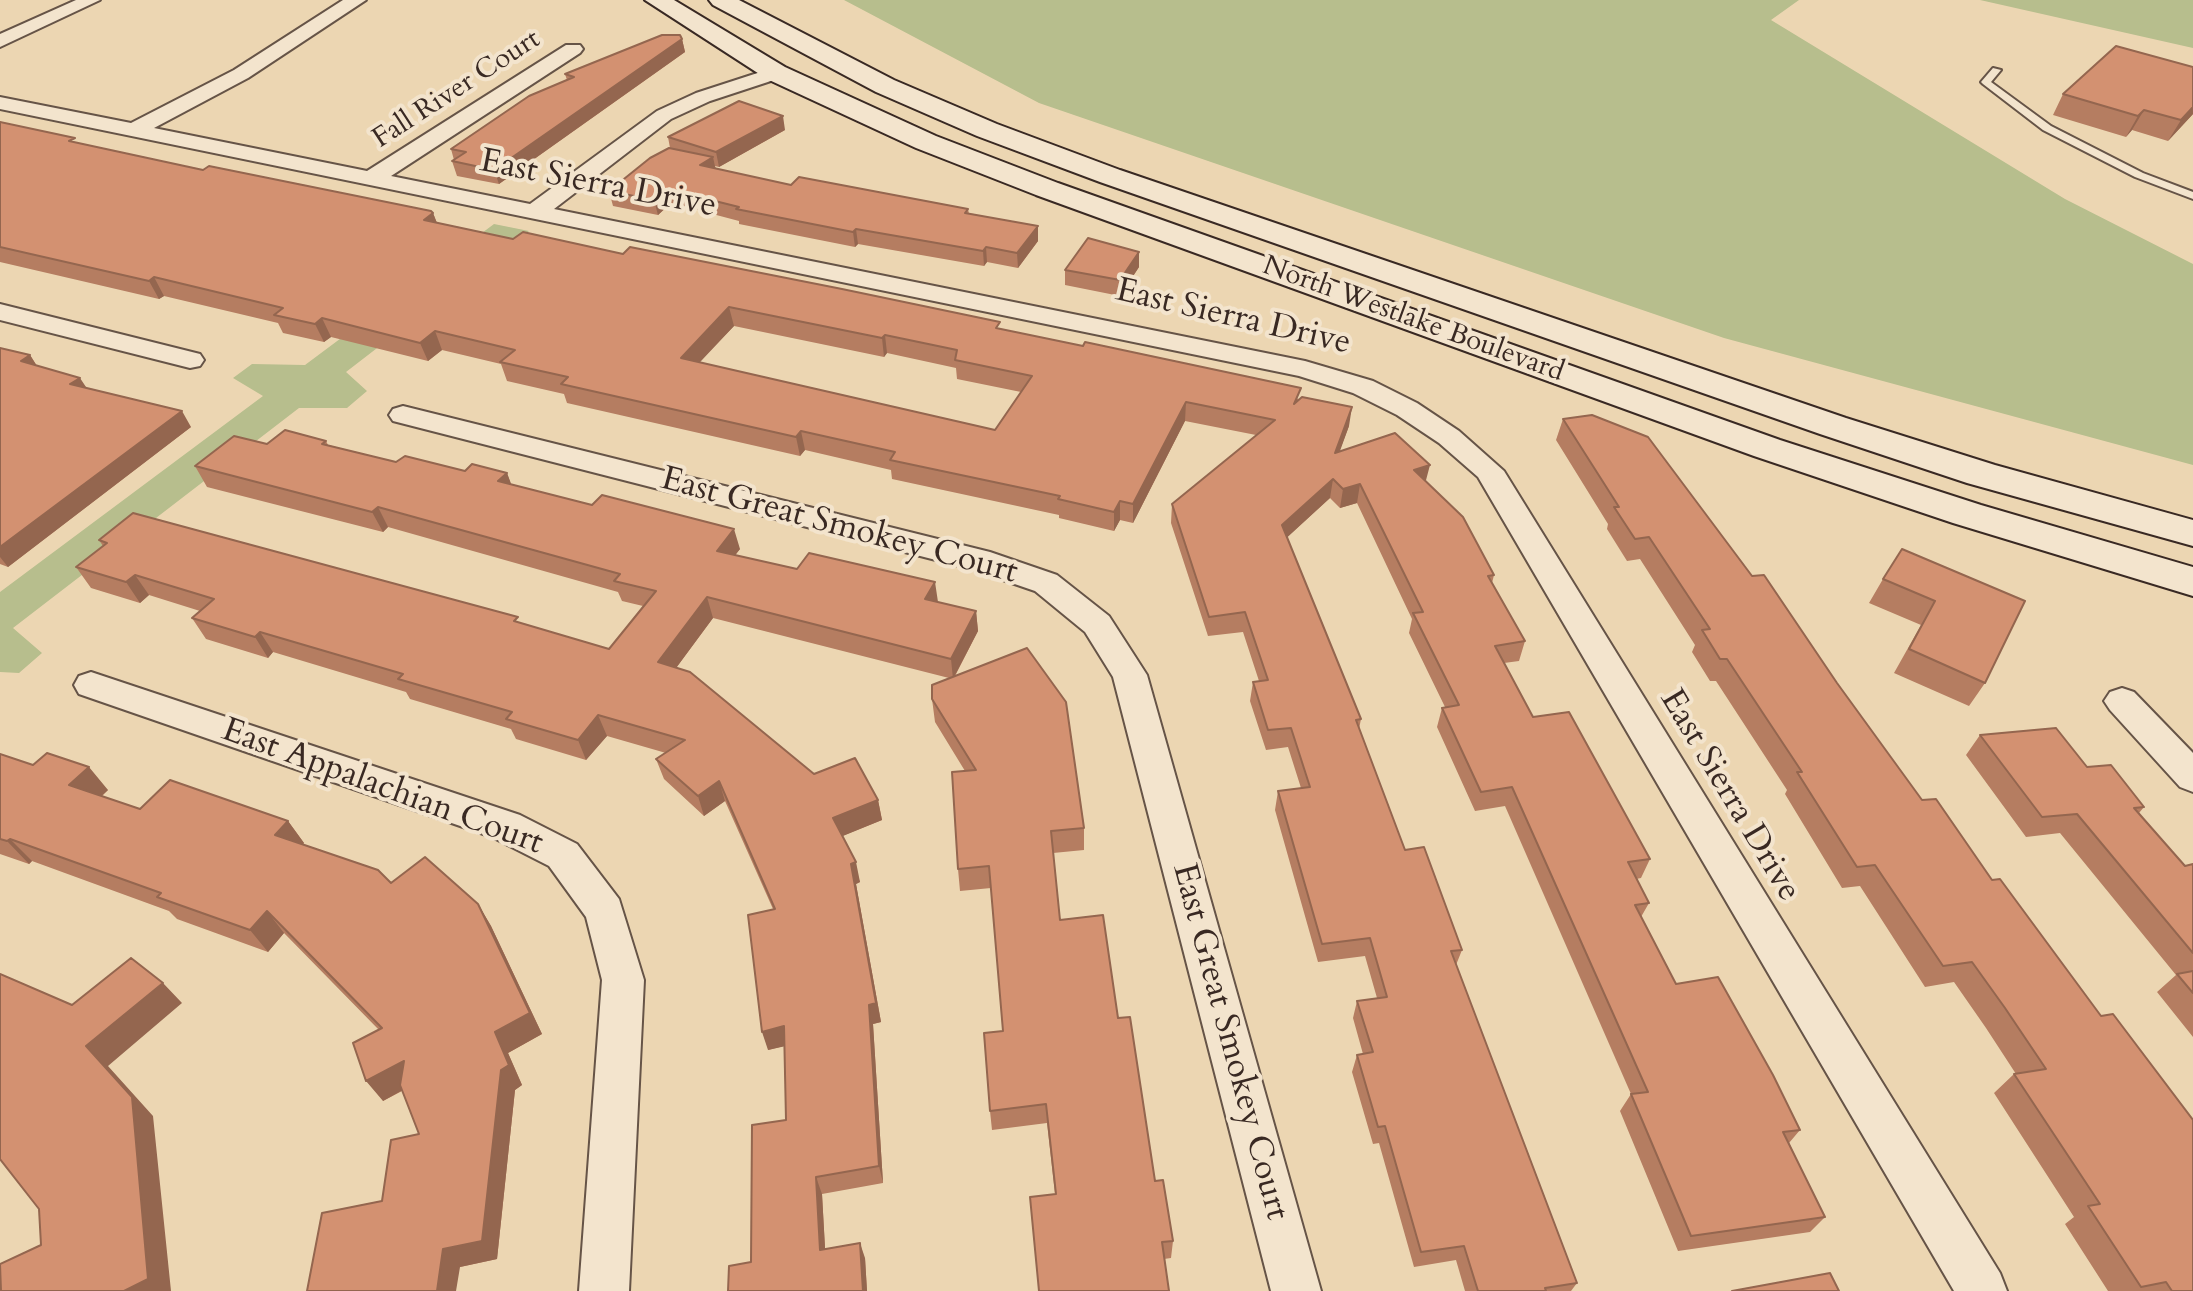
<!DOCTYPE html>
<style>
body{margin:0}
canvas{display:block;background:#ecd6b2}
</style>
<canvas width="2193" height="1291"></canvas>
<script>
const ctx = document.querySelector('canvas').getContext('2d');
ctx.lineJoin = 'round';
function fillPath(path, color) {
  ctx.fillStyle = color;
  ctx.fill(path, 'evenodd');
}
function toPath(rows) {
  const path = new Path2D();
  for (const r of rows) {
    path.moveTo(r[0], r[1]);
    for (let i = 2; i < r.length; i += 2) path.lineTo(r[i], r[i + 1]);
  }
  return path;
}
function trace(path, color, width, dash) {
  ctx.strokeStyle = color;
  ctx.lineWidth = width;
  ctx.lineCap = dash ? 'butt' : 'round';
  ctx.setLineDash(dash || []);
  ctx.stroke(path);
}
function write(font, color, halo, rows, align = 'center') {
  ctx.font = font + ' Cardo,serif';
  ctx.lineWidth = 8;
  ctx.setLineDash([]);
  ctx.textBaseline = 'middle';
  ctx.strokeStyle = halo;
  ctx.fillStyle = color;
  for (const [text, x, y, turn = 0] of rows) {
    ctx.save();
    ctx.translate(x, y);
    ctx.rotate((+turn || 0) * Math.PI / 180);
    ctx.textAlign = isNaN(turn) ? turn : align;
    if (halo) ctx.strokeText(text, 0, 0);
    ctx.fillText(text, 0, 0);
    ctx.restore();
  }
}
const green = toPath([
 [844,0,1799,0,1771,20,2065,199,2193,264,2193,465,1724,338,1039,103],
 [1980,0,2193,0,2193,48],
 [494,224,529,231,346,372,367,391,347,408,299,408,13,628,42,653,19,673,0,672,0,592,263,396,233,378,252,364,305,365]
]);
const lane = toPath([
 [1993,68,2001,70,1991,82,2051,126,2143,173,2193,192,2193,199,2135,177,2043,130,1983,84,1981,82,1993,68]
]);
const street = toPath([
 [76,0,100,0,0,47,0,34,76,0],
 [343,0,366,0,248,78,154,128,367,171,566,45,580,45,583,49,580,53,391,176,530,204,657,111,696,93,776,67,783,69,786,73,783,77,710,101,671,119,554,209,1305,361,1373,381,1417,403,1459,431,1504,471,2000,1273,2007,1291,1954,1291,1478,477,1439,443,1397,415,1353,393,1299,376,0,109,0,97,131,123,234,70,343,0],
 [0,304,200,354,204,360,200,366,190,368,0,320,0,304],
 [403,406,990,552,1057,575,1109,616,1147,675,1321,1291,1271,1291,1113,677,1085,632,1035,591,971,569,393,421,389,415,393,409,403,406],
 [91,672,520,815,577,844,619,899,644,980,629,1291,579,1291,602,980,586,917,549,866,492,837,79,694,74,685,79,676,91,672],
 [2122,688,2134,692,2193,753,2193,792,2180,787,2110,710,2104,701,2110,692,2122,688]
]);
const secondary = toPath([
 [645,0,674,0,785,67,936,136,1058,183,1780,440,1981,505,2193,567,2193,596,1953,523,1754,456,1036,195,916,148,767,79,645,0],
 [709,0,739,0,894,80,997,124,1120,170,1846,418,1995,465,2193,520,2193,546,1967,483,1820,434,1100,182,977,136,876,92,713,5,709,0]
]);
const wall = toPath([
 [682,39,685,52,499,184,457,176,452,161,454,160,451,149,567,80,565,74],
 [2193,67,2193,114,2168,141,2132,130,2126,137,2053,115,2063,94],
 [0,122,79,143,203,170,433,213,437,223,513,239,623,254,1000,329,1299,399,1349,426,1339,452,1426,482,1494,575,1492,583,1525,641,1519,661,1504,663,1533,717,1650,859,1641,878,1636,879,1649,903,1641,917,1676,984,1800,1130,1789,1143,1825,1217,1810,1232,1678,1251,1620,1111,1631,1094,1505,806,1475,811,1437,727,1442,708,1445,707,1409,633,1412,619,1357,503,1340,508,1330,498,1287,537,1361,719,1359,729,1405,850,1462,950,1456,965,1577,1283,1571,1291,1465,1291,1456,1260,1414,1267,1379,1143,1373,1144,1352,1072,1357,1055,1363,1054,1353,1018,1357,1001,1377,998,1365,956,1318,962,1275,810,1278,791,1301,788,1288,747,1266,750,1250,701,1253,682,1259,681,1243,632,1208,636,1171,523,1172,504,1256,435,1185,421,1133,523,1120,520,1114,531,1059,518,1059,515,892,479,891,470,805,450,800,456,567,403,564,394,507,381,501,364,442,350,428,361,331,337,324,342,283,333,278,323,164,296,159,299,0,262],
 [734,326,884,357,887,353,956,368,957,379,1021,392,995,430,699,362],
 [785,130,719,167,715,166,716,169,791,185,968,209,969,214,1038,226,1038,241,1018,268,987,262,984,266,858,244,855,247,739,224,739,221,671,203,658,215,613,206,609,191,670,148,668,137],
 [1139,267,1120,296,1065,285,1065,270],
 [0,348,30,355,37,366,86,388,191,427,8,567,0,564],
 [1563,419,1648,437,2193,1291,2108,1291,2065,1224,2074,1217,1994,1093,2014,1074,2016,1074,1986,1028,1954,982,1925,987,1860,886,1842,888,1785,794,1787,790,1716,681,1710,681,1692,652,1695,645,1640,559,1627,561,1607,529,1608,524,1556,440],
 [326,441,328,445,396,462,465,471,507,473,511,485,740,549,735,555,976,611,978,631,955,676,1084,828,1084,850,1053,853,1060,920,1118,1018,1155,1181,1173,1241,1171,1258,1164,1259,1055,1194,1047,1123,992,1130,990,1111,1003,1031,991,888,960,891,958,869,965,771,935,722,932,699,949,678,713,618,676,668,814,774,878,800,882,820,842,836,860,882,856,884,881,1022,873,1024,883,1183,822,1194,825,1249,865,1258,867,1291,728,1291,751,1262,786,1120,784,1046,768,1050,773,909,725,801,704,816,664,779,656,759,666,753,607,736,586,760,516,739,511,729,410,699,406,692,273,652,268,658,206,639,192,618,200,611,149,595,140,603,91,588,76,567,103,546,99,540,521,623,609,649,643,606,622,601,618,592,388,527,383,532,207,487,195,466,267,444],
 [1883,579,2025,601,1985,683,1969,706,1894,673,1921,625,1869,603],
 [1980,735,2087,767,2144,807,2139,813,2185,866,2193,864,2193,1037,2157,992,2176,975,2060,833,2026,837,1966,755],
 [0,754,108,790,102,796,140,809,288,821,304,843,302,845,391,883,478,904,491,926,542,1034,508,1053,522,1085,515,1090,497,1259,460,1267,382,1201,419,1134,402,1091,383,1101,379,1030,284,933,268,952,177,919,169,911,32,861,29,864,0,854]
]);
const shadedWall = toPath([
 [682,39,685,52,499,184,494,170],
 [2193,107,2193,114,2168,141,2181,120],
 [2144,110,2132,130,2126,137,2138,116],
 [783,116,785,130,719,167,716,152],
 [713,157,716,171,700,165],
 [667,189,671,203,658,215,654,200],
 [433,213,440,231,424,220],
 [1038,226,1038,241,1018,268,1017,253],
 [856,229,858,244,855,247,853,232],
 [986,247,987,262,984,266,983,251],
 [1139,252,1139,267,1120,296,1120,280],
 [154,277,164,296,159,299,149,281],
 [729,307,734,326,686,377,681,358],
 [322,318,331,337,324,342,315,324],
 [435,331,442,350,428,361,420,343],
 [885,335,887,353,884,357,882,338],
 [30,355,40,371,21,361],
 [80,378,90,393,70,384],
 [1186,402,1185,421,1133,523,1133,504],
 [1352,407,1349,426,1332,473,1335,453],
 [182,411,191,427,8,567,0,557,0,547],
 [801,431,805,450,800,456,796,437],
 [1430,465,1425,484,1414,470],
 [507,473,515,494,498,481],
 [1333,479,1330,498,1280,544,1282,525],
 [1360,484,1357,503,1340,508,1343,489],
 [1120,501,1120,520,1114,531,1114,512],
 [378,507,388,527,383,532,372,512],
 [734,529,740,549,723,571,717,551],
 [135,575,149,595,140,603,126,582],
 [935,582,938,602,925,599],
 [707,597,713,618,665,683,658,662],
 [976,611,978,631,953,679,951,659],
 [260,632,273,652,268,658,255,637],
 [598,715,607,736,586,760,578,740],
 [89,767,108,790,89,807,69,785],
 [719,781,725,801,704,816,698,796],
 [878,800,882,820,838,838,833,818],
 [288,821,304,843,291,858,275,835],
 [10,839,32,861,29,864,7,841],
 [856,862,860,882,856,884,881,1022,873,1024,883,1183,879,1166,851,864],
 [478,904,491,926,542,1034,508,1053,522,1085,515,1090,497,1259,460,1267,456,1291,437,1291,443,1249],
 [267,911,284,933,268,952,250,930],
 [163,983,182,1003,108,1066,153,1116,171,1291,124,1291,86,1046],
 [784,1026,790,1045,768,1050,762,1032],
 [404,1061,419,1081,383,1101,366,1081],
 [816,1177,822,1194,826,1265,820,1250],
 [860,1243,865,1258,867,1291,863,1291]
]);
const building = toPath([
 [662,35,680,35,682,39,494,170,452,161,466,152,451,149,529,96,574,77,565,74,662,35],
 [2116,46,2193,67,2193,107,2181,120,2144,110,2138,116,2063,94,2116,46],
 [739,101,783,116,716,152,668,137,739,101],
 [0,122,75,138,69,141,203,170,209,166,431,211,433,213,424,220,513,239,523,232,623,254,630,247,842,289,1000,322,996,328,1083,346,1085,342,1301,388,1294,404,1302,397,1352,407,1335,453,1395,433,1430,465,1414,470,1463,517,1494,575,1488,576,1525,641,1495,646,1533,717,1569,712,1650,859,1628,862,1649,903,1635,905,1676,984,1718,977,1773,1075,1800,1130,1783,1132,1825,1217,1691,1236,1631,1094,1648,1092,1512,787,1481,792,1442,708,1459,705,1413,613,1423,612,1360,484,1343,489,1333,479,1282,525,1361,719,1356,720,1405,850,1424,847,1462,950,1451,951,1577,1283,1545,1288,1546,1291,1478,1291,1464,1246,1421,1252,1385,1126,1378,1127,1357,1055,1373,1052,1357,1001,1387,997,1370,938,1322,944,1278,791,1310,787,1291,728,1268,730,1253,682,1268,680,1245,612,1209,617,1172,504,1275,420,1186,402,1133,504,1120,501,1114,512,1058,499,1060,496,890,460,895,452,801,431,796,437,561,384,568,377,500,362,515,350,435,331,420,343,322,318,315,324,274,315,283,308,154,277,149,281,0,247,0,122],
 [729,307,882,338,885,335,957,350,955,360,1032,376,995,430,681,358,729,307],
 [669,148,713,157,700,165,791,185,799,177,968,209,965,213,1038,226,1017,253,986,247,983,251,856,229,853,232,736,209,739,207,667,189,654,200,609,191,650,158,669,148],
 [1088,238,1139,252,1120,280,1065,270,1088,238],
 [0,348,30,355,21,361,80,378,70,384,182,411,0,547,0,348],
 [1592,415,1648,437,1752,576,1764,575,1837,683,1922,800,1936,799,1992,880,2000,879,2101,1016,2113,1014,2193,1120,2193,1291,2172,1291,2166,1282,2141,1287,2088,1206,2100,1204,2014,1074,2046,1069,2005,1008,1972,962,1943,966,1875,865,1857,867,1797,772,1802,772,1727,659,1720,659,1702,630,1710,629,1649,537,1635,539,1614,507,1619,507,1563,419,1592,415],
 [285,430,326,441,322,444,396,462,405,456,465,471,472,464,507,473,498,481,592,505,602,495,734,529,717,551,797,569,809,553,935,582,925,599,976,611,951,659,707,597,658,662,690,672,814,774,855,758,878,800,833,818,856,862,851,864,876,1003,869,1005,879,1166,816,1177,820,1250,860,1243,863,1291,728,1291,729,1266,751,1262,752,1125,786,1120,784,1026,762,1032,748,915,775,909,719,781,698,796,656,759,685,740,598,715,578,740,506,719,512,712,398,679,403,674,260,632,255,637,192,618,214,599,135,575,126,582,76,567,107,543,99,540,133,513,518,617,514,621,609,649,656,591,614,581,620,574,378,507,372,512,195,466,234,436,267,444,285,430],
 [1902,549,2025,601,1985,683,1909,649,1935,601,1883,579,1902,549],
 [1027,648,1066,702,1084,828,1051,831,1060,920,1103,915,1118,1018,1130,1017,1155,1181,1163,1180,1173,1241,1162,1242,1169,1291,1039,1291,1030,1197,1056,1194,1046,1104,990,1111,984,1033,1003,1031,989,866,958,869,952,772,976,770,932,699,932,685,1027,648],
 [2056,728,2087,767,2111,765,2144,807,2134,808,2185,866,2193,864,2193,953,2077,814,2042,817,1980,735,2056,728],
 [47,753,89,767,69,785,140,809,170,780,288,821,275,835,378,870,391,883,425,857,478,904,530,1013,495,1032,509,1065,501,1070,482,1241,443,1249,437,1291,307,1291,322,1213,382,1201,391,1140,419,1134,400,1085,404,1061,366,1081,353,1043,382,1028,267,911,250,930,157,897,161,893,10,839,7,841,0,839,0,754,33,765,47,753],
 [131,958,163,983,86,1046,132,1097,148,1279,124,1291,1,1291,0,1264,41,1245,39,1209,0,1159,0,974,72,1005,131,958],
 [2193,971,2193,993,2177,974,2193,971],
 [1830,1273,1839,1291,1732,1291,1830,1273]
]);
const farStreetnames = [
 ["Fall River Court",457,90,-33],
 ["North Westlake Boulevard",1413,320,20]
];
const streetNames = [
 ["East Sierra Drive",598,185,11],
 ["East Sierra Drive",1233,318,13],
 ["East Great Smokey Court",839,527,15],
 ["East Appalachian Court",382,788,20],
 ["East Sierra Drive",1729,796,59],
 ["East Great Smokey Court",1229,1042,75]
];
fillPath(green, '#b7be8d');
trace(lane, '#665447', 4);
trace(street, '#665447', 4);
trace(secondary, '#392923', 4);
fillPath(lane, '#f3e4cd');
fillPath(street, '#f3e4cd');
fillPath(secondary, '#f3e4cd');
fillPath(wall, '#b57d61');
fillPath(shadedWall, '#94664f');
fillPath(building, '#d39171');
trace(building, '#94664f', 2);
write('28px', '#392923', '#f3e4cd', farStreetnames);
write('34px', '#392923', '#f3e4cd', streetNames);
</script>
